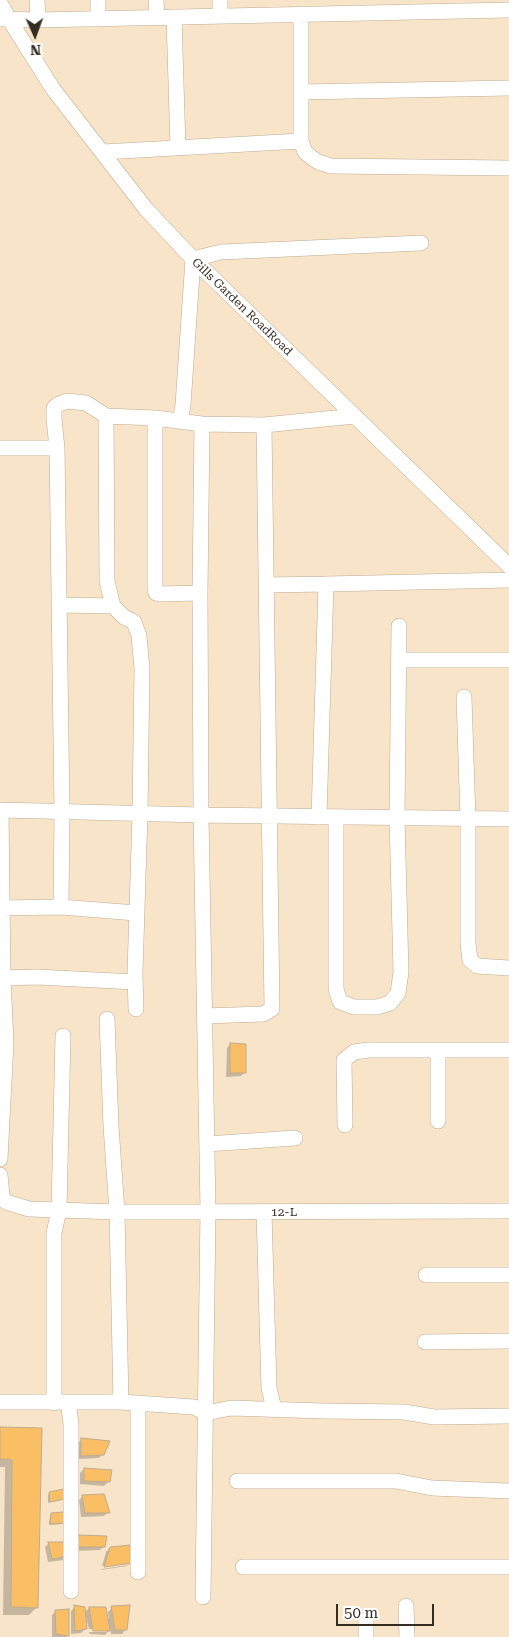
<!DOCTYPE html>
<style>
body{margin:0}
#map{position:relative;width:509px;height:1637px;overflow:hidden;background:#f8e4c8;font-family:"Roboto Serif",serif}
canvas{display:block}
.north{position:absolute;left:10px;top:10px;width:50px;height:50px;-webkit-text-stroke:4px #fff;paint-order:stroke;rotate:178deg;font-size:14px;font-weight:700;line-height:20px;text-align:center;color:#342d22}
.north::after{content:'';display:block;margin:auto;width:18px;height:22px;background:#342d22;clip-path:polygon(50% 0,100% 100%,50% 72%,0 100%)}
.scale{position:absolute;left:336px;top:1604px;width:98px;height:22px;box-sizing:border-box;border:2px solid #342d22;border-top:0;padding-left:6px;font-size:15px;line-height:18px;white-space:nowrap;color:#342d22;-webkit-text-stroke:4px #fff;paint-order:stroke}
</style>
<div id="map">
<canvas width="509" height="1637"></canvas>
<div class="north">N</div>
<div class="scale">50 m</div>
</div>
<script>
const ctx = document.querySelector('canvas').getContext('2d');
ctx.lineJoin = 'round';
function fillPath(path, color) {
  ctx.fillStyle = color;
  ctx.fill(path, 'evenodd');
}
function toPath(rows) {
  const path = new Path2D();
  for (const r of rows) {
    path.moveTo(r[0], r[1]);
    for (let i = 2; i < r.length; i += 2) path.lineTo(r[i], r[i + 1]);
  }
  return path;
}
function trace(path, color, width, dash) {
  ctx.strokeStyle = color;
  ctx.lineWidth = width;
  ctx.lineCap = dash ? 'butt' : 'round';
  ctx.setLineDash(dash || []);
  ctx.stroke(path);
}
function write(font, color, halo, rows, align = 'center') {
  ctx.font = font + ' "Roboto Serif",serif';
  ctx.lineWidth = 4;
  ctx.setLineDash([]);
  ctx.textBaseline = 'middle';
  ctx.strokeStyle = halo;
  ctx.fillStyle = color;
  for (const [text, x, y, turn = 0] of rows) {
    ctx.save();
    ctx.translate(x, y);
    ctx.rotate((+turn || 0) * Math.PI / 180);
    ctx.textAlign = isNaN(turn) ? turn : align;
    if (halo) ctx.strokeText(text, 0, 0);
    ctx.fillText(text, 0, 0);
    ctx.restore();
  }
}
const shadow = toPath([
 [230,1044,245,1072,241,1076,226,1077,227,1048],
 [0,1428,41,1429,37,1607,29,1615,3,1615,5,1467,0,1467],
 [82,1439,103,1454,99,1458,78,1459,78,1443],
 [84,1469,110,1471,108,1482,104,1486,80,1484,80,1473],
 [50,1493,64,1499,48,1503,48,1495],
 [83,1496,108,1512,104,1516,81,1517,79,1500],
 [62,1513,64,1524,49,1525,50,1516,52,1514],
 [80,1536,104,1546,100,1550,75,1551,76,1540],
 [49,1543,66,1556,63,1560,48,1562,45,1547],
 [110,1548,131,1562,127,1566,101,1570,102,1569,128,1565,128,1562,102,1566,106,1552],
 [75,1607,84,1613,89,1608,106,1619,109,1619,108,1612,112,1608,126,1629,122,1634,111,1634,110,1629,105,1635,90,1634,89,1632,106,1632,106,1630,89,1629,86,1617,85,1617,85,1629,81,1633,71,1634,71,1611],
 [56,1611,67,1635,66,1637,52,1637,52,1615]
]);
const building = toPath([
 [230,1043,246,1044,246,1073,230,1073,230,1043],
 [0,1427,42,1428,38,1608,11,1607,12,1460,0,1459,0,1427],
 [81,1438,110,1441,104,1455,81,1456,81,1438],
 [84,1468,112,1470,110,1482,84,1481,84,1468],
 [64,1489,65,1499,50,1502,49,1492,64,1489],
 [104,1494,110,1513,85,1513,82,1495,104,1494],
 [63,1512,67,1523,50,1524,51,1513,63,1512],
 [79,1535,107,1536,105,1547,78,1547,79,1535],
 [48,1542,64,1542,68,1556,52,1559,48,1542],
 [130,1545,132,1563,104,1567,110,1547,130,1545],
 [74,1605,85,1607,87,1629,75,1631,74,1605],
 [130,1605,127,1630,115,1630,111,1606,130,1605],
 [89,1607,106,1607,110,1631,93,1631,89,1607],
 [69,1609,69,1636,56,1634,55,1610,69,1609]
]);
const minor = toPath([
 [37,0,38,20],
 [156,0,157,18],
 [220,0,220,16],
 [0,3,9,19,53,89,146,209,193,259,509,566],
 [301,14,301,141,305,152,311,157,318,162,331,166,509,168],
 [174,17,178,148],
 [1,19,38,20,509,10],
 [98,19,98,0],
 [302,92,509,88],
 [103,152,301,141],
 [106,416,107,581,113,606,124,617,134,622,139,636,142,668,140,814,135,973,136,1009],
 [155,418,155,589,156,593,159,594,200,593],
 [180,421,183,405,193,259,221,252,421,243],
 [202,424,264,425,355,416],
 [0,448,57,448,54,419,54,408,57,405,67,401,86,403,106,416,155,418,202,424,200,593,201,815,208,1210,203,1597],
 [57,448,62,812,61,907],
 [326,584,509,580],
 [267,585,326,584,319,817],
 [60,605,113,606],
 [399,660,509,660],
 [464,697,468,819,468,943,470,960,477,966,509,968],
 [0,810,201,815,509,819],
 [336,817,336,989,340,1002,354,1007,377,1007,390,1003,398,993,401,972,397,818,399,626],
 [0,908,61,907,136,913],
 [0,978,37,977,135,982],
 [204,1016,263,1014,272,1009,264,425],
 [107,1019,111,1126,117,1212,121,1402,194,1407,206,1413,231,1408,324,1411,404,1412,434,1417,509,1416],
 [438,1050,438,1121],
 [345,1125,344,1060,354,1052,369,1050,509,1050],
 [207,1144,295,1138],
 [0,1159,6,1042,3,978,1,810],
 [0,1175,2,1196,6,1202,29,1209,117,1212,509,1211],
 [264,1212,269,1388,274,1409],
 [426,1275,509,1275],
 [425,1342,509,1341],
 [0,1402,121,1402],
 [68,1402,71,1423,71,1591],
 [54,1403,54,1233,59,1210,63,1036],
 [237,1481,396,1481,432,1488,509,1491],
 [243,1567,509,1567],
 [138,1572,138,1403],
 [406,1606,407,1637],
 [366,1620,366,1637]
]);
const streetNames = [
 ["Gills Garden RoadRoad",242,307,44],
 ["12-L",284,1212]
];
fillPath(shadow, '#0003');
fillPath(building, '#fabf64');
trace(building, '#beab90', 1);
trace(minor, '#bfab90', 16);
trace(minor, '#fff', 15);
write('12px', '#342d22', '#fff', streetNames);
</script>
